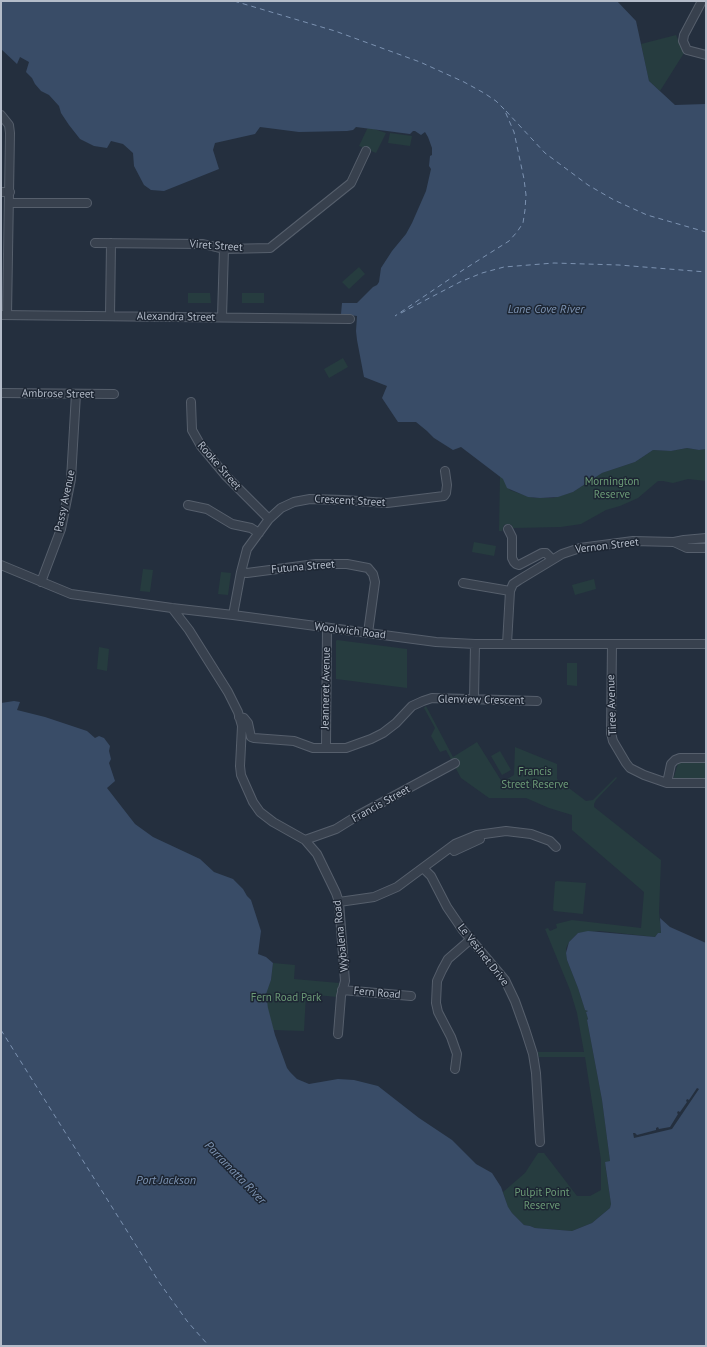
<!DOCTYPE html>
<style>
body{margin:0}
#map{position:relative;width:707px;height:1347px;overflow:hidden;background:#242f3e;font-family:"PT Sans",sans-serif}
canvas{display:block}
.frame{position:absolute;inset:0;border:2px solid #b4bcc9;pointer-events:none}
</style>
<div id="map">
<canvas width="707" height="1347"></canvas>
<div class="frame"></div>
</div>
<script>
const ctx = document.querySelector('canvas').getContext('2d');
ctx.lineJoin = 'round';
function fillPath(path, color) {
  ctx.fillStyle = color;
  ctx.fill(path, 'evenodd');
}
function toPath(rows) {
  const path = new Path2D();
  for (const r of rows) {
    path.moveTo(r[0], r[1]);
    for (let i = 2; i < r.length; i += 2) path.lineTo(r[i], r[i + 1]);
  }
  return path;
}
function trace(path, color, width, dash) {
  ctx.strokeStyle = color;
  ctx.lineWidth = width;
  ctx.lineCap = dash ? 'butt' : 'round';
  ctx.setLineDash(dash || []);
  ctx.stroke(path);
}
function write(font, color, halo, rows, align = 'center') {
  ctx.font = font + ' "PT Sans",sans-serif';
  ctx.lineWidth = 3;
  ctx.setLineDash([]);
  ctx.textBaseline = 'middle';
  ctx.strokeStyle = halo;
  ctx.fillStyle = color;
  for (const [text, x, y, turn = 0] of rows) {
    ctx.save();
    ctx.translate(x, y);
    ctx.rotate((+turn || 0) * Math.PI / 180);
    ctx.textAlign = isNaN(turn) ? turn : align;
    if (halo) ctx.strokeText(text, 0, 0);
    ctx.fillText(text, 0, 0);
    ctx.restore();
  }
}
const green = toPath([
 [676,35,684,53,660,91,649,81,641,44],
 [368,127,386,133,376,153,359,146],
 [390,133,412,136,410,146,388,143],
 [359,267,365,274,349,289,342,282],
 [188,293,210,293,211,303,188,303],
 [242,293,264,293,264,303,242,303],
 [343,358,348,367,329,378,324,369],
 [687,448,699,450,706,449,706,481,688,479,673,483,663,481,658,481,638,498,620,506,606,510,581,524,561,527,513,528,512,525,507,524,504,525,502,531,499,531,500,476,504,479,510,490,518,493,534,498,553,498,573,492,602,473,635,462,653,450,671,451],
 [474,542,496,546,494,556,472,552],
 [143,569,153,570,150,592,140,591],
 [221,572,231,573,228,595,218,594],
 [594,579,596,589,575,595,572,585],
 [337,640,407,649,407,688,336,679,336,641],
 [99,647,109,649,107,671,97,669],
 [567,663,577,663,577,686,567,685],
 [426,706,453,757,477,742,502,782,514,775,515,747,557,764,557,779,586,801,593,800,616,777,617,778,596,800,594,804,594,807,661,860,659,912,661,933,658,933,655,937,600,931,578,933,569,942,566,948,567,960,578,988,585,1010,587,1009,588,1011,586,1012,588,1018,587,1020,602,1100,610,1161,605,1163,611,1204,610,1208,592,1223,572,1231,535,1228,530,1226,524,1225,512,1213,508,1208,503,1192,525,1173,538,1153,544,1153,577,1196,590,1196,601,1190,601,1160,585,1057,539,1057,538,1052,584,1052,577,1013,570,990,545,929,548,928,550,931,557,928,556,924,572,920,641,928,644,892,572,830,572,815,549,808,526,798,489,798,461,778,446,750,440,752,431,736,435,728,424,708],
 [500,751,511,770,502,775,491,756],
 [679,760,706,760,706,779,673,780],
 [557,881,586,883,583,914,554,911,553,909,555,882],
 [273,963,295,965,294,979,339,983,337,997,306,994,304,1031,273,1030,268,1011,265,994,271,980]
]);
const water = toPath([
 [1,1,617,1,636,21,649,81,675,105,706,104,706,449,699,450,687,448,671,451,653,450,635,462,602,473,573,492,558,497,540,498,528,497,507,488,503,479,461,447,453,450,434,438,427,431,416,422,398,422,382,398,387,386,364,377,357,340,356,331,357,316,341,314,342,303,357,303,373,287,377,285,379,282,381,268,392,251,406,234,412,223,426,191,431,169,429,166,430,156,432,155,432,148,428,137,425,132,421,135,415,131,413,131,410,134,356,127,353,130,347,131,299,132,260,127,255,134,215,143,213,150,219,169,164,191,151,190,144,185,134,166,133,153,123,144,111,141,107,148,94,146,80,139,69,125,61,113,59,106,49,95,41,91,35,84,32,78,26,72,29,62,20,57,17,64,1,49],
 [14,701,20,702,17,710,45,717,87,731,95,738,99,736,104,738,110,746,109,751,111,759,109,763,115,781,107,788,135,824,153,837,200,859,214,872,233,879,243,889,247,896,251,900,261,931,258,954,266,957,273,963,271,980,266,994,268,1008,275,1035,287,1068,290,1072,297,1079,309,1084,338,1079,354,1080,378,1086,419,1118,452,1140,476,1164,492,1173,501,1187,508,1207,512,1213,524,1225,530,1226,535,1228,572,1231,592,1223,610,1208,611,1204,605,1162,610,1161,602,1100,587,1020,588,1019,586,1012,588,1011,585,1010,578,988,567,960,566,953,569,942,578,933,588,931,655,937,658,933,661,933,660,918,670,927,706,943,706,1346,1,1346,1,703]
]);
const pier = toPath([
 [697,1088,699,1089,672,1129,634,1138,633,1133,635,1133,637,1135,656,1130,656,1128,658,1127,659,1129,670,1127,678,1114,677,1113,678,1111,680,1112,687,1102,686,1101,687,1099,689,1100]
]);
const ferry = toPath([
 [234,1,335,31,420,62,464,82,484,93,496,101,504,109,514,132,524,179,526,195,525,210,523,223,517,232,509,241,463,270,395,316],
 [506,111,545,153,588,185,614,200,647,215,706,232],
 [401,313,460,282,482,273,504,267,554,263,586,264,619,265,706,272],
 [1,1030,159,1282,187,1321,209,1346]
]);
const minor = toPath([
 [702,1,684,35,683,41,687,50,706,55],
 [1,115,9,125,10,133,7,315],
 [1,192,10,192],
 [9,203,87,203],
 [95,243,203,244,224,249,270,248,351,183,366,151],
 [1,315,350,319],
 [110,316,111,243],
 [222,317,224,249],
 [1,393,114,394],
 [191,402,192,430,201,446,226,476,269,519],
 [188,505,207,509,232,524,251,528,259,533],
 [508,529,512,537,512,558,514,562,516,564,519,565,542,553,546,553,552,559],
 [674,542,684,540,706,538],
 [1,565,71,594,172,608,233,615,436,642,475,644,706,644],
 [241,572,247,573,316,564,347,564,368,568,373,574,375,582,368,633],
 [41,582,61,529,71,479,76,394],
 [463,583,510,591],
 [172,608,189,630,228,692,238,712,242,726,240,766,241,775,253,802,260,812,273,822,305,840,317,854,336,893,339,902,345,981,341,996,338,1034],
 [233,615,241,572,247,549,269,519,281,508,294,502,310,499,344,500,387,503,444,496,446,493,447,485,445,471],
 [507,644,510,591,513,584,519,580,562,554,580,548,633,541,674,542,687,548,706,548],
 [612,644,611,733,613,741,626,763,630,768,644,775,667,783,706,783],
 [474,699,475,644],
 [239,717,244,718,248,723,251,737,254,738,294,741,313,748,346,748,371,739,383,733,396,723,412,706,423,701,432,698,537,701],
 [326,748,327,628],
 [667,783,671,764,675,760,680,758,706,758],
 [305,840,336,829,357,816,455,763],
 [454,851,480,839],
 [423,868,431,876,447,907,462,929,505,980,515,1001,525,1029,533,1054,536,1073,540,1142],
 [339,902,374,897,397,887,455,844,477,835,506,831,531,834,550,841,556,847],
 [342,990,411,996],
 [455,1069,457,1054,451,1037,438,1012,436,1003,437,981,442,970,448,959,471,939]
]);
const streetNames = [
 ["Viret Street",216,246,4],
 ["Alexandra Street",176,317,1],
 ["Ambrose Street",58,394,1],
 ["Rooke Street",219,466,49],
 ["Passy Avenue",65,501,-78],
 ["Crescent Street",350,501,3],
 ["Vernon Street",607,546,-7],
 ["Futuna Street",303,567,-5],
 ["Woolwich Road",350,631,7],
 ["Jeanneret Avenue",326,688,-89],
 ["Glenview Crescent",481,700,1],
 ["Tiree Avenue",612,705,-92],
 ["Francis Street",381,804,-29],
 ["Wybalena Road",341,936,-96],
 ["Le Vesinet Drive",483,955,52],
 ["Fern Road",377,993,5]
];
const parkNames = [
 ["Mornington",612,482],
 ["Reserve",612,495],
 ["Francis",535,772],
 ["Street Reserve",535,785],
 ["Fern Road Park",286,998],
 ["Pulpit Point",542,1193],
 ["Reserve",542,1206]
];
const waterNames = [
 ["Lane Cove River",546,310],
 ["Parramatta River",235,1173,46],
 ["Port Jackson",166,1181]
];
fillPath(green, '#263c3f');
fillPath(water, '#394c67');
fillPath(pier, '#242f3e');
trace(ferry, '#7c92b1', 1, [5, 4]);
trace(minor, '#565f6c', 10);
trace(minor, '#38414e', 8);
write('11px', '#b4bcc9', '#1d2633', streetNames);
write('11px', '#6b9a76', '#1d2633', parkNames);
write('italic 12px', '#7c92b1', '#1d2633', waterNames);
</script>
